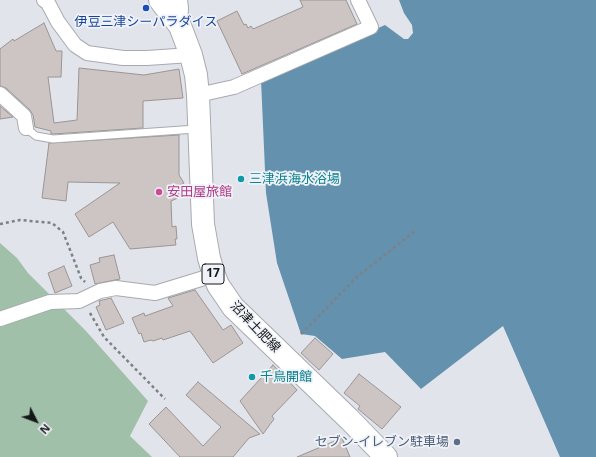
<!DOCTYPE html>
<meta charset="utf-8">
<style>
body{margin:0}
#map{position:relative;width:596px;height:457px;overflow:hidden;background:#e1e5eb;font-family:"Open Sans",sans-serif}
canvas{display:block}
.north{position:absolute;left:16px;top:401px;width:40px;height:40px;-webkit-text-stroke:3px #eff2f8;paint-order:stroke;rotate:132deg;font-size:11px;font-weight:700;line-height:16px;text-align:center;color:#141617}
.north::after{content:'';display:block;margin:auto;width:14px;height:18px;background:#141617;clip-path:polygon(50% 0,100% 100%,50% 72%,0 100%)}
</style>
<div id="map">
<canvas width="596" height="457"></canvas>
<div class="north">N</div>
</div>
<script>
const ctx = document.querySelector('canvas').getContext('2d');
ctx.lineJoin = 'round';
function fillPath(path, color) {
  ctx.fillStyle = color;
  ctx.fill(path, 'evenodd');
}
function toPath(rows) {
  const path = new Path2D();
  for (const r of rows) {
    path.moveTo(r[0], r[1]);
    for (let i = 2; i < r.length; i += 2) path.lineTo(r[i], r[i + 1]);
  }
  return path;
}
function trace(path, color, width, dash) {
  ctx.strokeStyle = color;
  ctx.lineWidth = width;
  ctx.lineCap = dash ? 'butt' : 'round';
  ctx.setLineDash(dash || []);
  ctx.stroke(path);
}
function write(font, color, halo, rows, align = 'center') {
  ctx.font = font + ' "Open Sans","Noto Sans JP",sans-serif';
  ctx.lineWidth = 3.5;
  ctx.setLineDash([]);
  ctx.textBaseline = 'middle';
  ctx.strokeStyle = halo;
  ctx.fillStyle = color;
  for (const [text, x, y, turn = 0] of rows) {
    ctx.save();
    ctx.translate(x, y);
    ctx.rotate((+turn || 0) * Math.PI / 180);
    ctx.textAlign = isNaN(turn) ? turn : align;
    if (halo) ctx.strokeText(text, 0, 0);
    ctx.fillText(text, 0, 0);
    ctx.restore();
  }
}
const green = toPath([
 [0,243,17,258,28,273,86,331,148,401,130,436,152,457,0,457]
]);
const water = toPath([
 [399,0,596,0,596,457,560,457,503,326,421,389,385,352,342,359,315,336,301,334,277,263,266,193,261,80,385,25,404,39,408,39,413,33,412,25,404,13]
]);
const building = toPath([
 [300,0,346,0,357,24,242,74,217,21,237,11,244,25,246,24,248,28,251,26,253,29,303,7,300,0],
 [44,23,56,51,62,51,61,77,48,77,54,123,77,120,79,68,144,75,179,69,183,98,143,101,143,128,53,134,51,134,51,131,35,127,33,115,30,110,6,88,0,86,0,49,13,39,14,41,44,23],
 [0,106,13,117,0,119,0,106],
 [179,135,179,175,184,183,176,187,180,197,171,201,172,227,176,226,177,239,175,239,176,245,130,249,113,222,89,237,75,214,120,183,68,182,66,201,42,198,49,143,179,135],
 [114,255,120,279,95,284,90,265,100,262,99,258,114,255],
 [64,266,72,286,55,293,48,273,64,266],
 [195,290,223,330,231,325,243,343,213,363,190,331,163,340,162,338,153,341,151,340,144,342,141,333,139,334,132,318,144,313,145,316,173,306,168,298,195,290],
 [111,298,124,323,106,330,96,307,100,305,99,301,111,298],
 [315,338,333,354,319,370,301,353,315,338],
 [273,365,297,390,272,416,274,419,263,434,240,401,273,365],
 [359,374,401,407,382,429,358,409,360,406,344,393,359,374],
 [198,382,260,434,249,438,233,457,180,457,149,424,166,407,203,446,221,427,186,395,198,382],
 [342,438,350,457,297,457,342,438]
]);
const path = toPath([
 [0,224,20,220,52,223,63,232,81,278,85,282],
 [90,313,104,337,165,399],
 [301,334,358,276,416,230]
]);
const lane = toPath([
 [26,128,36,136,53,139,196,129]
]);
const street = toPath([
 [44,0,48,3,58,22,75,45,87,53,123,58,147,58,191,55],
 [180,0,181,8,180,26],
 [0,94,24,116,26,128],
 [198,95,234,87,371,27,358,0],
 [0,319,50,302,79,301,100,291,116,288,155,293,214,275]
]);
const primary = toPath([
 [160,0,180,26,191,55,196,75,198,95,203,224,209,258,214,275,218,285,233,307,350,420,386,457]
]);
const markers = [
 [146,8,4,"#1a4fb4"],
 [241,179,4,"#0f9aa8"],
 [159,192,4,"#d1479c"],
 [252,377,4,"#0f9aa8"],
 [457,442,4,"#5c6f8a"]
];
const shields = [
 [213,274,22]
];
const shieldNames = [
 ["17",213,274]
];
const transitNames = [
 ["伊豆三津シーパラダイス",146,22]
];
const cultureNames = [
 ["三津浜海水浴場",249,179],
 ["千鳥開館",260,377]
];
const hotelNames = [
 ["安田屋旅館",167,192]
];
const streetNames = [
 ["沼津土肥線",255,327,46]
];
const serviceNames = [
 ["セブン-イレブン駐車場",449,442]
];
fillPath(green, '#a1c0aa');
fillPath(water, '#6391ae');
fillPath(building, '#ccc5c3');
trace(building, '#9b9492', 1);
trace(lane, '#a7aaaf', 9);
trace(street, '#a7aaaf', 16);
trace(primary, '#a7aaaf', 24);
trace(path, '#7e8184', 2.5, [3, 3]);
trace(lane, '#fff', 7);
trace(street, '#fff', 14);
trace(primary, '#fff', 22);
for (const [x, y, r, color] of markers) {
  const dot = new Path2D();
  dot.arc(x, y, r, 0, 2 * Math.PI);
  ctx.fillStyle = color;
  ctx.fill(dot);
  trace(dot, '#eff2f8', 1.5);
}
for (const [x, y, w] of shields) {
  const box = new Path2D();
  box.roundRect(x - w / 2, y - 10, w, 20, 3);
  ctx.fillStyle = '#eff2f8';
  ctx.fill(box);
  trace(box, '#141617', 1);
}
write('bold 12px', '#141617', null, shieldNames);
write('13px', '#164399', '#eff2f8', transitNames);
write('13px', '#0d838f', '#eff2f8', cultureNames, 'left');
write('13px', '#b23c85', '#eff2f8', hotelNames, 'left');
write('13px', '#141617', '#eff2f8', streetNames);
write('13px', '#4e5e75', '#eff2f8', serviceNames, 'right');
</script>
